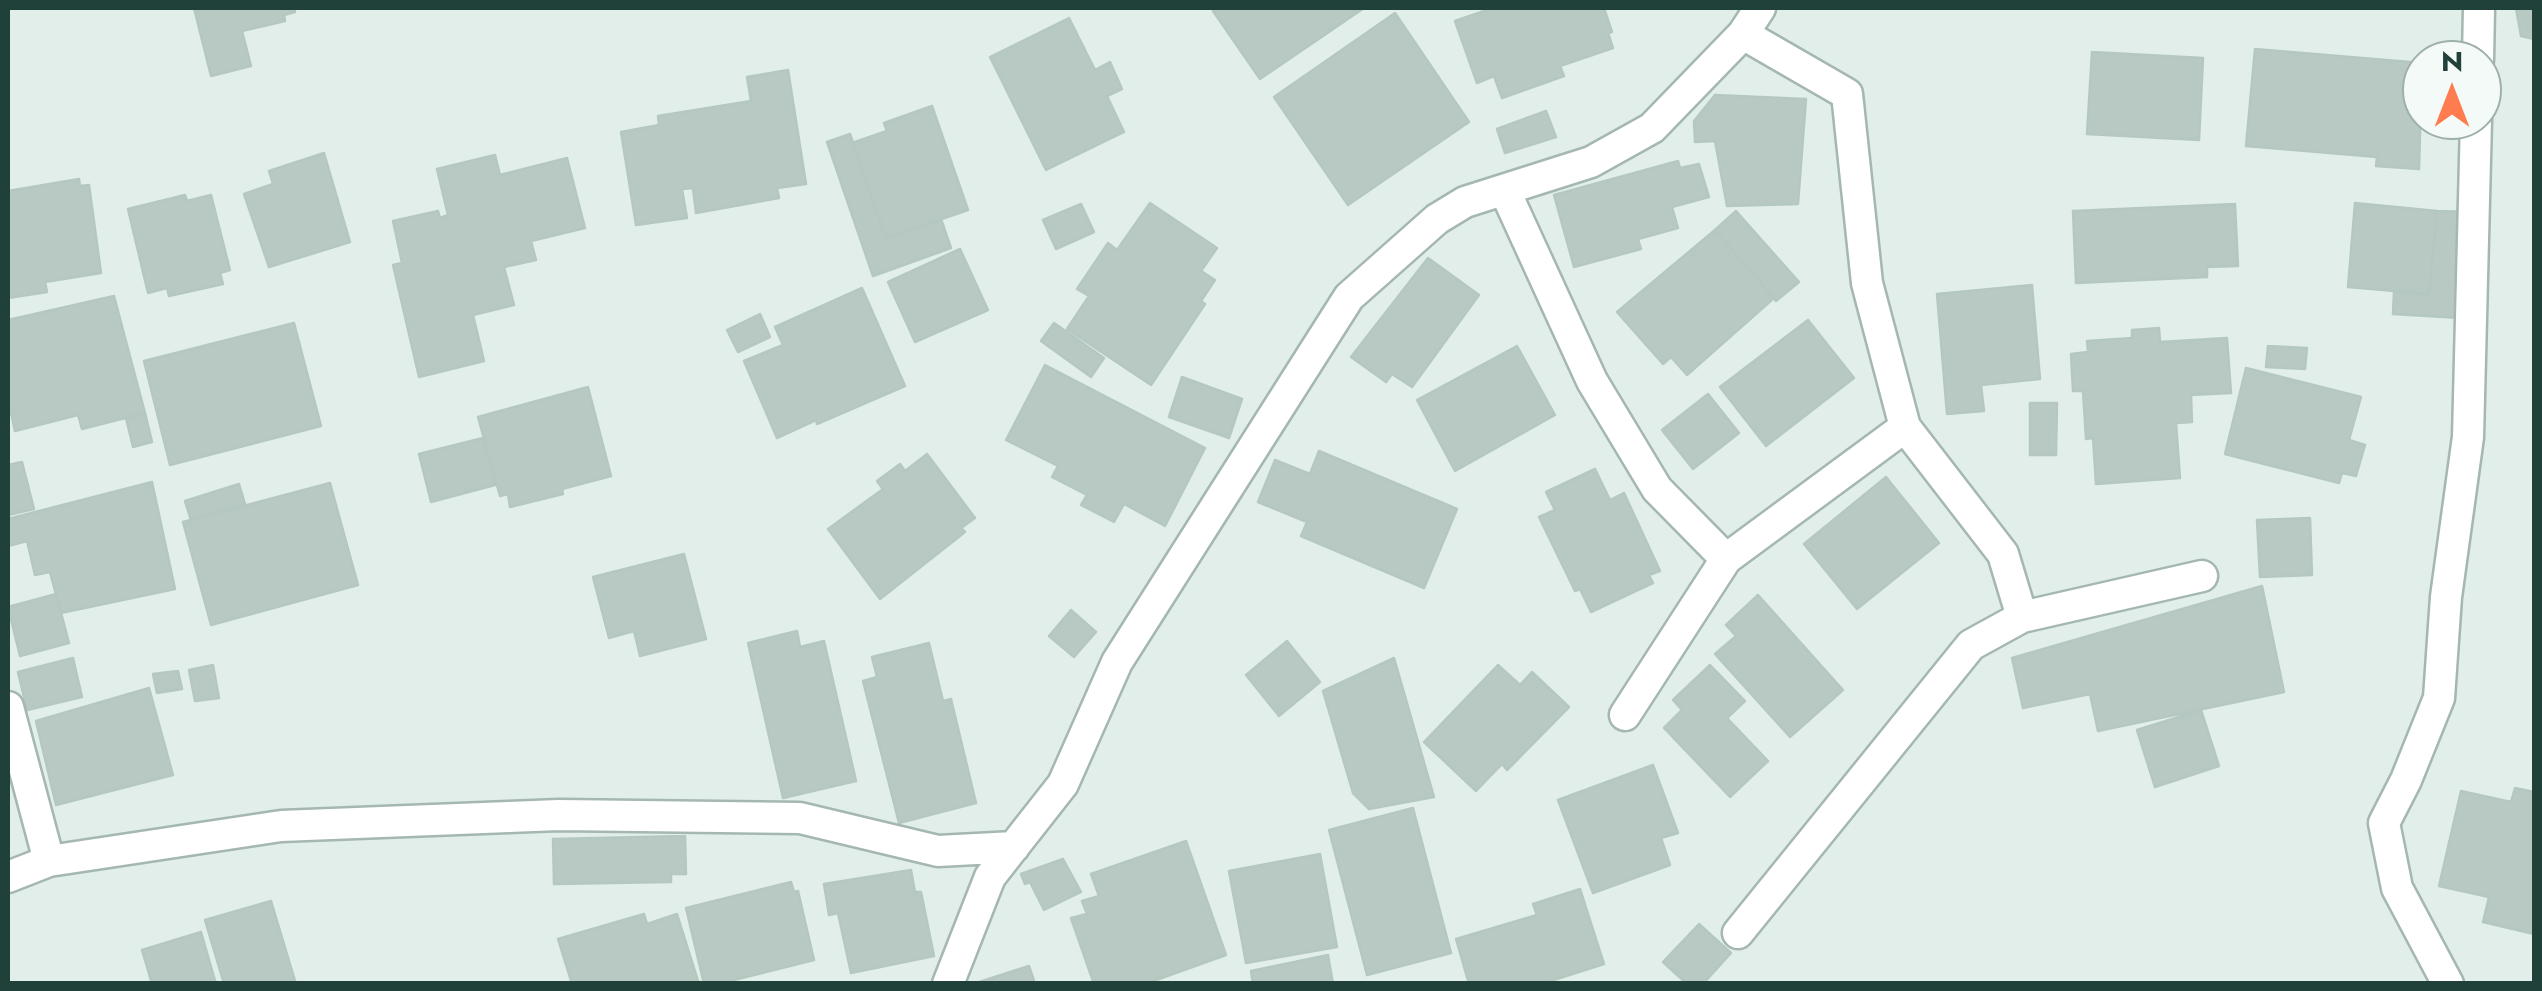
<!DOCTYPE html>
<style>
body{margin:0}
#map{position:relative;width:2542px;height:991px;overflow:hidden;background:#e2eee9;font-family:Jost,sans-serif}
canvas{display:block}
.frame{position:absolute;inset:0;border:10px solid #204139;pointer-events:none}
.north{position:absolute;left:2402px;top:40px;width:100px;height:100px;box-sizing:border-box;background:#f4faf7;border:2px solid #9fb0ab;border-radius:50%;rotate:0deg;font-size:28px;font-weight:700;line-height:40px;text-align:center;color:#204139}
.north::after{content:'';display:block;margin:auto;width:35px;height:45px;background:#ff7c50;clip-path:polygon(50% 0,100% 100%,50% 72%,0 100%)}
</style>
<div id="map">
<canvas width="2542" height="991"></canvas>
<div class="frame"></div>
<div class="north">N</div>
</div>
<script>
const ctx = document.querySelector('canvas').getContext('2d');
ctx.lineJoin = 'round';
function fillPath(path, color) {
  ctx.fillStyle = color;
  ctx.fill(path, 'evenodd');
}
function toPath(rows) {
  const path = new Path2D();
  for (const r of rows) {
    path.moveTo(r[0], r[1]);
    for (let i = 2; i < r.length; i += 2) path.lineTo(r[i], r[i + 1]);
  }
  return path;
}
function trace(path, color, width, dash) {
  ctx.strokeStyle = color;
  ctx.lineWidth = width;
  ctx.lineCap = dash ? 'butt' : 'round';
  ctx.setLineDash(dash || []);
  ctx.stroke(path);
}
const building = toPath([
 [194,8,294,8,295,12,284,15,285,21,242,31,251,66,211,76,194,8],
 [1218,8,1364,8,1260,79,1213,11,1218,8],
 [1493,8,1604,8,1612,32,1608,33,1613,48,1560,66,1564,76,1502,98,1494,76,1477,83,1455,21,1493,8],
 [2516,8,2534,8,2534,39,2521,36,2516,8],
 [1395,13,1469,122,1348,205,1274,97,1395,13],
 [1069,18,1095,70,1110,62,1122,89,1107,96,1124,132,1046,170,990,57,1069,18],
 [2255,49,2422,63,2419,169,2376,166,2377,157,2246,146,2255,49],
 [2092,52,2203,58,2199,140,2087,134,2092,52],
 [788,70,806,184,777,188,779,198,696,213,693,188,682,189,687,218,636,225,621,132,659,125,658,116,751,101,747,77,788,70],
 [1715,95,1806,99,1798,204,1727,206,1715,141,1695,142,1694,121,1715,95],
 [932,106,968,210,886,238,852,143,887,131,884,123,932,106],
 [1546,111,1556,137,1505,153,1497,129,1546,111],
 [850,134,886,238,941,219,951,248,873,276,827,142,850,134],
 [324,153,350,242,269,267,244,194,273,184,269,171,324,153],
 [495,155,500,175,567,158,585,228,531,241,536,260,504,267,514,305,473,315,484,361,419,377,393,265,402,263,393,221,438,211,440,218,448,215,437,169,495,155],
 [1678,161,1680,168,1699,164,1709,197,1672,207,1678,228,1638,239,1641,249,1574,267,1554,195,1678,161],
 [79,179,80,186,89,185,101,273,45,282,47,292,8,298,8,191,79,179],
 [185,195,187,201,211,195,230,270,220,273,223,284,169,296,167,288,148,293,128,209,185,195],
 [1150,203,1217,248,1201,271,1215,280,1201,301,1205,304,1151,385,1067,329,1089,296,1077,289,1108,243,1117,250,1150,203],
 [2355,203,2437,211,2429,294,2348,287,2355,203],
 [1081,204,1094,232,1056,249,1043,220,1081,204],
 [2235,204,2238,266,2207,267,2207,277,2076,283,2073,211,2235,204],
 [1736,211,1799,282,1776,301,1715,230,1736,211],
 [2437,211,2472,212,2460,318,2393,314,2394,292,2429,294,2437,211],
 [1715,230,1774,298,1687,375,1671,357,1663,364,1617,312,1715,230],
 [960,249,988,310,915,342,888,282,960,249],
 [1428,258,1479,295,1412,387,1392,374,1386,382,1351,357,1428,258],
 [2032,285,2040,379,1981,385,1984,411,1947,414,1937,294,2032,285],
 [862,288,905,386,817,424,816,420,777,438,744,361,783,345,775,327,862,288],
 [114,296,145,413,82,429,78,415,15,431,8,399,8,320,114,296],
 [760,314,770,337,738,352,727,330,760,314],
 [1808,320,1854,378,1766,446,1720,387,1808,320],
 [294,323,321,426,170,465,144,361,294,323],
 [1054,323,1104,358,1091,377,1041,341,1054,323],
 [2159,328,2160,342,2227,338,2231,393,2191,395,2192,422,2176,423,2180,478,2096,484,2093,438,2086,439,2083,391,2073,391,2071,354,2088,352,2087,341,2132,338,2132,330,2159,328],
 [1517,346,1555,415,1455,471,1417,400,1517,346],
 [2268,346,2307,348,2305,369,2266,367,2268,346],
 [1045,365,1205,448,1165,526,1124,504,1114,522,1081,505,1087,495,1052,477,1058,466,1006,440,1045,365],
 [2246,368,2361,397,2349,440,2365,445,2356,476,2342,473,2339,483,2225,454,2246,368],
 [1182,377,1242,399,1229,438,1169,417,1182,377],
 [588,387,611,476,562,489,563,494,510,507,508,494,500,496,478,417,588,387],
 [1708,394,1739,433,1693,469,1662,430,1708,394],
 [2030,403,2057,403,2056,455,2030,455,2030,403],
 [145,413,152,442,133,447,126,418,145,413],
 [483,438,495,485,431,502,419,454,483,438],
 [1319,451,1457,509,1424,588,1301,536,1307,522,1258,502,1275,460,1310,474,1319,451],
 [927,454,975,518,961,528,965,532,880,599,828,529,883,489,877,481,900,464,905,471,927,454],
 [22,462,34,509,8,515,8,465,22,462],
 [1595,469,1610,500,1624,493,1660,571,1649,575,1653,583,1591,612,1580,589,1575,591,1539,517,1555,510,1546,492,1595,469],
 [1886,477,1939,543,1857,609,1804,544,1886,477],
 [152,482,175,589,61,613,50,572,35,575,27,541,8,546,8,519,152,482],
 [330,483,358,585,211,625,183,522,330,483],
 [239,484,245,504,191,520,185,501,239,484],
 [2310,518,2312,575,2260,577,2257,520,2310,518],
 [684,554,706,639,640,656,634,631,609,638,593,577,684,554],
 [2262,586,2284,692,2098,731,2090,694,2023,708,2012,658,2262,586],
 [56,594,69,643,20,656,8,607,56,594],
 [1758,595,1843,690,1790,737,1715,654,1736,636,1726,625,1758,595],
 [1071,610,1096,632,1074,657,1049,636,1071,610],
 [797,631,800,647,824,641,856,781,783,798,748,643,797,631],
 [1287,641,1320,682,1279,716,1246,675,1287,641],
 [929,643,943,701,951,699,976,803,899,823,863,681,877,677,872,657,929,643],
 [73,658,82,697,27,710,18,672,73,658],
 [1394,658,1434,797,1369,809,1353,793,1323,691,1394,658],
 [213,665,219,698,195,701,189,670,213,665],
 [1498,665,1520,685,1532,672,1569,707,1507,770,1502,764,1476,791,1424,742,1498,665],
 [1710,665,1745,701,1727,718,1768,761,1730,797,1664,728,1682,710,1673,700,1710,665],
 [178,671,182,689,157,693,153,674,178,671],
 [149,688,173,775,56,805,36,721,149,688],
 [2201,710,2219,766,2155,787,2137,730,2201,710],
 [1653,765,1678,833,1661,838,1670,865,1593,893,1558,800,1653,765],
 [2515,788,2534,792,2534,934,2483,922,2489,897,2439,886,2461,791,2511,802,2515,788],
 [1413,808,1451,953,1367,975,1329,830,1413,808],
 [685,836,686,874,671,874,671,882,554,884,553,839,685,836],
 [1186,841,1226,955,1145,984,1094,984,1071,918,1087,914,1082,901,1099,896,1091,874,1186,841],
 [1320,854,1337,947,1246,963,1229,871,1320,854],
 [1063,859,1081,892,1044,910,1030,882,1025,884,1021,874,1063,859],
 [911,870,915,892,921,892,934,956,851,973,838,913,829,915,824,884,911,870],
 [791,882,794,892,798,891,814,960,718,984,704,984,686,908,791,882],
 [1580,889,1604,964,1541,984,1469,984,1456,939,1537,915,1533,904,1580,889],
 [271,901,296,984,224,984,205,920,271,901],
 [644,914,647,924,677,914,699,984,572,984,558,939,644,914],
 [1699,924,1731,953,1703,984,1687,984,1663,962,1699,924],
 [201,932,216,984,152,984,142,950,201,932],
 [1328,955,1333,984,1253,984,1251,971,1328,955],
 [1029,966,1035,984,977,984,976,983,1029,966]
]);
const minor = toPath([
 [2478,60,2479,8],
 [1505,191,1592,381,1657,489,1726,559,1905,427,1867,283,1847,94,1743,34],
 [1905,427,2003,554,2022,617],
 [8,707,49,861],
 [1625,715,1726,559],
 [8,877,49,861,281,826,559,815,800,818,938,851,1014,847],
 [1738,933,1971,645,2022,617,2202,576],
 [948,984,990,877,1063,784,1117,662,1349,297,1437,219,1465,202,1591,162,1652,128,1743,34,1760,8],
 [2448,984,2397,888,2384,823,2406,780,2439,698,2446,597,2468,437,2476,120]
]);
fillPath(building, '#b7c9c2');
trace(building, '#b4c8c0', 2.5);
trace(minor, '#a4b7b1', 35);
trace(minor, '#fff', 30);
</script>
